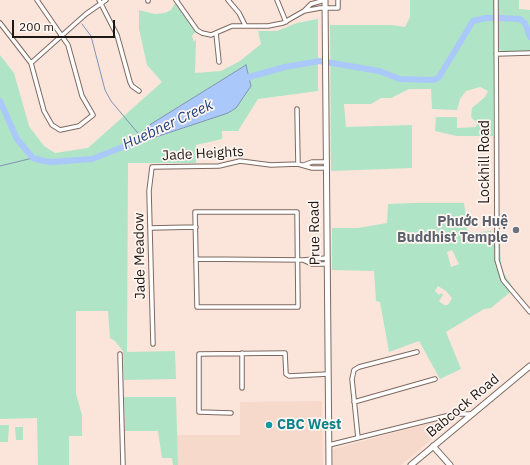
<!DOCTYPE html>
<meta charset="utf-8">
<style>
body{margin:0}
#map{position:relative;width:530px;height:465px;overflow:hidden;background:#fbe5da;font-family:"IBM Plex Sans",sans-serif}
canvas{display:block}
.scale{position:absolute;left:12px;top:20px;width:103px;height:18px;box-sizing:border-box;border:2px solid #1f1714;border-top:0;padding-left:5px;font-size:12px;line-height:14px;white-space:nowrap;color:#1f1714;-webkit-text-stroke:3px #fff6f1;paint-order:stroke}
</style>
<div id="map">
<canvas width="530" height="465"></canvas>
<div class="scale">200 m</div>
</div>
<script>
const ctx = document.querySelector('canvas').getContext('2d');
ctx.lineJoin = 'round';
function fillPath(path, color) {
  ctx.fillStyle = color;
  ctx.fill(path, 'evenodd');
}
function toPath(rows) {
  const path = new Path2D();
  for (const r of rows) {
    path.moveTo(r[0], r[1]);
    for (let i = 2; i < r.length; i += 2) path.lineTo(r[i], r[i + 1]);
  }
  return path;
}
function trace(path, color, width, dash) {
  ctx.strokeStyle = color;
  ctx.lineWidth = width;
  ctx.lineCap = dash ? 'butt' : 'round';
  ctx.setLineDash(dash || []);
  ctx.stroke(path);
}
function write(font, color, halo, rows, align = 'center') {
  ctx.font = font + ' "IBM Plex Sans",sans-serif';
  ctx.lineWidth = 3.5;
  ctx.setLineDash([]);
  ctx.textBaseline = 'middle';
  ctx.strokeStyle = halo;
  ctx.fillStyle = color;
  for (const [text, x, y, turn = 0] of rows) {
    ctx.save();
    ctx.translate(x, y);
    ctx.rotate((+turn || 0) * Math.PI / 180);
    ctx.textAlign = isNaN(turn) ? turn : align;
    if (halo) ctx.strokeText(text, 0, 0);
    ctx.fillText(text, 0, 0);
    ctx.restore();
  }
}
const built = toPath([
 [322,401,323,465,178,465,177,435,240,435,240,402],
 [453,417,455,420,401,465,333,465,333,449]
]);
const green = toPath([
 [410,0,519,0,519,9,530,10,530,51,501,51,498,48,498,25,493,25,493,136,457,136,435,131,436,117,457,117,457,128,476,127,477,123,471,117,472,108,485,97,488,91,480,87,466,91,460,99,457,110,432,109,431,89,409,89,391,98,381,98,371,104,344,104,346,127,412,125,412,168,331,171,330,25,392,25,405,27,410,17],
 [175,3,195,32,192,36,194,42,196,39,195,73,221,71,240,61,261,44,258,31,277,31,297,23,318,19,318,91,258,99,238,131,222,131,222,139,196,145,196,163,128,163,127,352,175,351,176,379,124,380,123,351,115,341,110,338,108,311,76,311,76,394,82,415,82,436,69,436,69,465,38,465,37,418,0,419,0,55,14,73,29,126,44,146,55,153,88,148,162,82,147,65,139,29,139,10,155,14,165,13,171,10],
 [246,65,251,86,236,108,228,113,148,140,144,130,151,124],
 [414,203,464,203,468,233,491,231,500,237,501,269,514,289,491,308,484,309,446,332,461,369,440,379,419,341,389,352,380,302,376,301,374,271,332,270,332,228,358,228,387,223,388,204],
 [452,250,459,264,451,267,447,252],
 [438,286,446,291,452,298,448,305,444,305,439,301,443,295,441,293,439,295,435,291],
 [124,397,176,397,178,465,173,465,172,458,162,458,158,431,125,431],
 [0,425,9,425,8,442,0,442],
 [15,427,23,427,23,440,16,440]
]);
const water = toPath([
 [246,65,251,86,236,108,228,113,156,137,144,139,142,133,151,124,246,65]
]);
const stream = toPath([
 [82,24,91,36,105,90,111,101,142,138],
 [0,166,33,158]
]);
const river = toPath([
 [498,18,520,19,525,23,530,37],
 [244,81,249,77,285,67,320,61,379,71,400,79,434,80,439,77,473,21,486,18,493,18],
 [0,101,17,139,33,158,44,161,52,162,92,159,128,145,149,134]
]);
const street = toPath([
 [99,0,117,35,130,82,132,86,139,91],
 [148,0,148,1],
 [176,0,197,30,202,33,211,35,232,26,268,26,283,23,304,11,320,8,338,8,338,0],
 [228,0,239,13,245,25],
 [277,0,286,22],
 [496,0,497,260,503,280,530,312],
 [304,11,311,4,325,0],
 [0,23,31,63,44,111,52,125,60,130,79,126,93,115,82,96,68,45,37,0],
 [216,33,219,62],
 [496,54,530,53],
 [31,63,86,14,106,0],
 [297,109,298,164],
 [304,165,312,162,326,162],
 [195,212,297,212,298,307,197,307,195,212],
 [150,228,196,227],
 [196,259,303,260,327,258],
 [303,260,312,264,327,264],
 [153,344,149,191,152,167,219,166,240,161,271,165,298,164,312,168,326,168],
 [242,353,242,388],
 [120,354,123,465],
 [354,402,435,379],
 [231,413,199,412,199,354,285,353,286,374,289,376,328,374],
 [358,438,352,379,354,370,359,367,417,352],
 [329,445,454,414,472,414]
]);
const secondary = toPath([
 [325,0,329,465],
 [433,446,450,465],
 [411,465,530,366]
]);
const markers = [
 [516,230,4,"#6b7280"],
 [269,425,4,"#0f9aa8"]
];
const streetNames = [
 ["Jade Heights",203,154,-3],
 ["Lockhill Road",485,162,-90],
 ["Prue Road",315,233,-91],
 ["Jade Meadow",140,256,-91],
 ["Babcock Road",463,406,-40]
];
const worshipNames = [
 ["Phước Huệ",508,222],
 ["Buddhist Temple",508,238]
];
const cultureNames = [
 ["CBC West",277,425]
];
const waterNames = [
 ["Huebner Creek",168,125,-25]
];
fillPath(built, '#f6d9ca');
fillPath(green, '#afe4c6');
fillPath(water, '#aac8f9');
trace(water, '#8093b4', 1);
trace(stream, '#8093b4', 1);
trace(river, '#aac8f9', 6);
trace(street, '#7d6a61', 5.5);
trace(secondary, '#7d6a61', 7);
trace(street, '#fff', 3.5);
trace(secondary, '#fff', 5);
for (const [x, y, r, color] of markers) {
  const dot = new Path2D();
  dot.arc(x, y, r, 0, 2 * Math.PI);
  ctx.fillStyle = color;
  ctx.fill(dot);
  trace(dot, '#fff6f1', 1.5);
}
write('14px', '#1f1714', '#fff6f1', streetNames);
write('bold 14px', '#5b616d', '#fff6f1', worshipNames, 'right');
write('bold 14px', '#0d838f', '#fff6f1', cultureNames, 'left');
write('italic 15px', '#20437d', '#fff6f1', waterNames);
</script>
